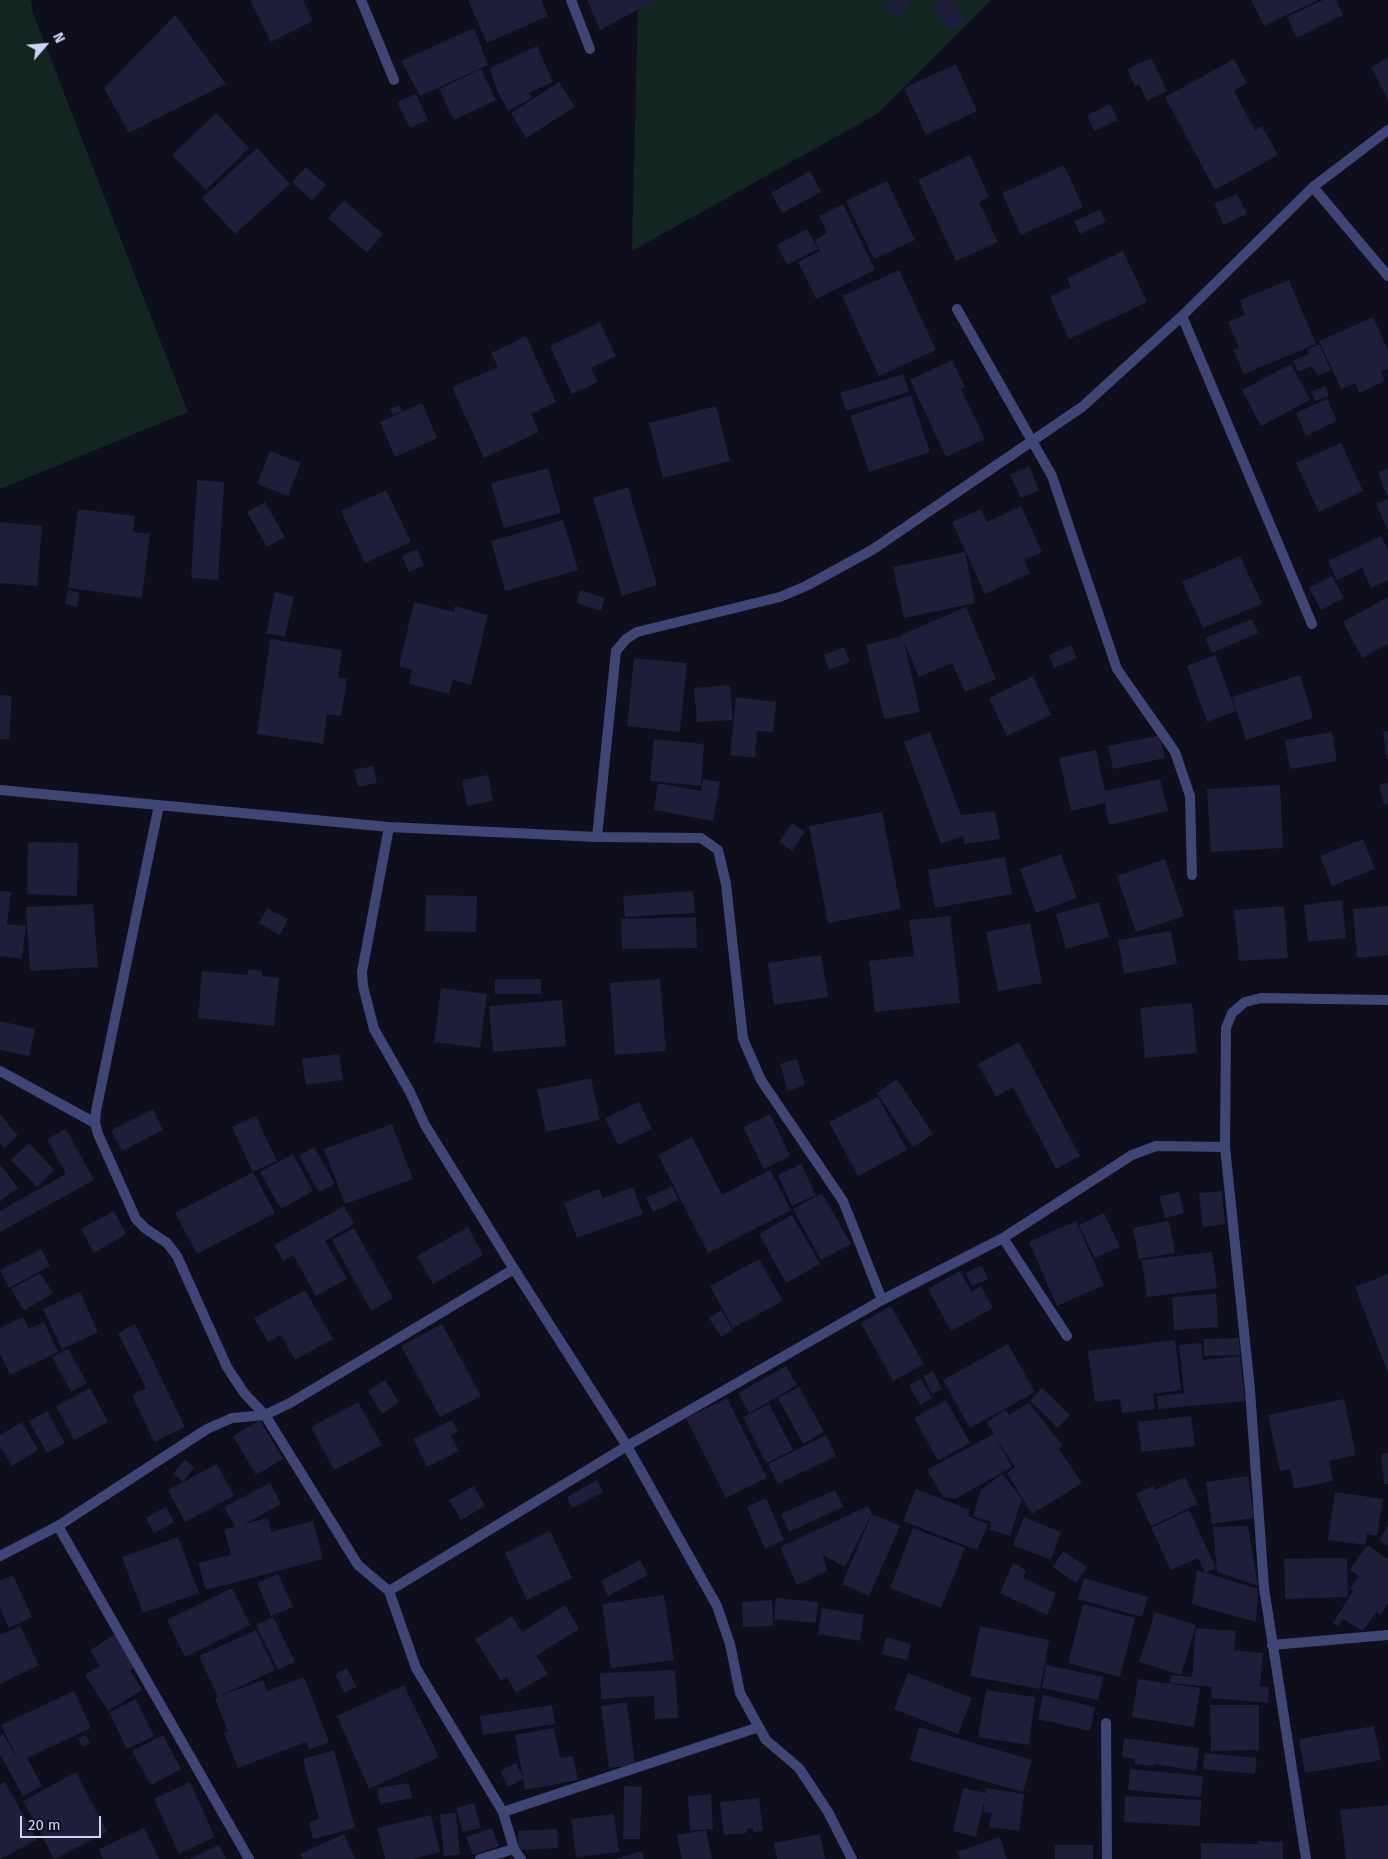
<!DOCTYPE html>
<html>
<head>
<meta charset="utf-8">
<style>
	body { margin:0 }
	#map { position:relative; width:1388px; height:1859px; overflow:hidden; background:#0e0e1c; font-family:"Fira Sans",sans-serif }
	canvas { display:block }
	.north { position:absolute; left:20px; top:20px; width:50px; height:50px; -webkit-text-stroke:4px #0e0e1c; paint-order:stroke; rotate:63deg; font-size:14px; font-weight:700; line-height:20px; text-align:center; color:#d0d2f8 }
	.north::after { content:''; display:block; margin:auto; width:18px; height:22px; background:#d0d2f8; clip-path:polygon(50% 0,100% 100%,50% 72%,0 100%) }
	.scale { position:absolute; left:20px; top:1816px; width:81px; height:22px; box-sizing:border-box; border:2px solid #d0d2f8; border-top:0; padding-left:6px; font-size:15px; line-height:18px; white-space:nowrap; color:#d0d2f8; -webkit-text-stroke:4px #0e0e1c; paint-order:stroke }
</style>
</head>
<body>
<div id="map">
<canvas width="1388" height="1859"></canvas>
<div class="north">N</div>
<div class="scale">20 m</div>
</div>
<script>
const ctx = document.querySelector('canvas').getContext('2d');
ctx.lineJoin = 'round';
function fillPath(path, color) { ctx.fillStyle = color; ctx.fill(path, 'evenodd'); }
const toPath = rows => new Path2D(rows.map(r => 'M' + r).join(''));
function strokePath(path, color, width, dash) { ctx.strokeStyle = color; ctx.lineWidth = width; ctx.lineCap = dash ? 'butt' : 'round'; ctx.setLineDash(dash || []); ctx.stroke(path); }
const green = toPath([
	[0,0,31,0,33,13,188,412,0,489],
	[638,0,991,0,877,114,632,251]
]);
const building = toPath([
	[250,0,303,0,313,21,271,42],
	[468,0,541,0,548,16,487,43],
	[587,0,656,0,600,30],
	[890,0,912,0,899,18,885,7],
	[941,0,952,0,967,19,951,32,932,8],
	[1251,0,1318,0,1264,26],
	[1323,0,1336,0,1343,15,1297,38,1287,17],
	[175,15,226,84,129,133,104,88],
	[474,28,488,65,420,96,401,61],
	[537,46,553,82,529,93,532,98,508,111,496,88,490,68],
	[1151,58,1167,91,1147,101,1139,84,1135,87,1127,69],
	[1388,58,1388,101,1371,67],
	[1234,59,1247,83,1234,91,1255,130,1262,126,1278,155,1215,190,1165,97],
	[956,64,977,111,926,135,904,88],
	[481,69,496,100,454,120,439,89],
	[559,82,575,107,526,138,511,113],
	[416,94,428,120,410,128,397,102],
	[1110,104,1118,120,1094,131,1087,115],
	[216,113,249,148,206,190,172,155],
	[257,148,290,184,235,234,202,198],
	[970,155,989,197,979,202,998,242,956,261,918,180],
	[1064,165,1083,207,1021,235,1002,193],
	[306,167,326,185,312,201,292,182],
	[810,171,821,192,782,213,771,193],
	[887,181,915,240,874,259,846,201],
	[1237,194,1247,214,1224,225,1214,204],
	[344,200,383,234,367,253,328,218],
	[843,204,875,270,816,299,798,262,820,251,815,240,827,233,819,216],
	[1100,210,1106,222,1080,234,1074,221],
	[807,229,818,249,787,265,777,245],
	[1123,251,1147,302,1069,339,1050,297,1071,287,1067,278],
	[899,270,936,350,879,376,842,296],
	[1289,280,1316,344,1244,374,1233,350,1239,348,1228,322,1245,315,1240,300],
	[1373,317,1388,350,1388,368,1381,372,1385,381,1359,393,1355,383,1341,389,1319,341],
	[600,322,616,356,591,368,598,382,572,394,550,346],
	[526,336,556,402,531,414,539,432,484,458,452,387,498,367,491,353],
	[1319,344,1331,370,1318,376,1312,366,1298,372,1293,361,1309,354,1307,350],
	[952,360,965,387,961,389,985,439,946,457,910,380],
	[1291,364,1310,400,1261,426,1242,390],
	[903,374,909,392,846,411,840,393],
	[1325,386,1329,396,1315,401,1311,392],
	[911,395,930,452,869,472,850,416],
	[1327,399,1337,421,1306,436,1296,413],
	[422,403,437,438,395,457,380,422],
	[399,405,402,411,393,415,390,409],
	[716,406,730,461,663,478,649,423],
	[1341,443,1363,491,1319,512,1296,463],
	[270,451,301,463,288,496,257,484],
	[1029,466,1039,490,1021,498,1010,475],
	[548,468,561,513,504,528,491,483],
	[1388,469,1388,494,1386,495,1378,472],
	[197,480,224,482,218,580,191,578],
	[628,487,657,585,622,596,593,498],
	[386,490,411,542,365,563,341,511],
	[1388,499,1388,530,1376,504],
	[265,502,285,537,267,547,247,512],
	[1021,506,1042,552,1024,560,1030,573,985,594,952,522,981,509,987,522],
	[78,509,135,516,133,532,150,534,142,598,68,588],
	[563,520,578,570,505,591,491,541],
	[0,522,42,526,37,586,0,583],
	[1381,536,1388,550,1388,580,1371,588,1362,568,1337,580,1328,561],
	[417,549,424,565,409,572,402,556],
	[965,552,975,603,904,618,893,567],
	[1240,556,1262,604,1203,628,1182,582],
	[1332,576,1344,598,1321,610,1309,588],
	[68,590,80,593,77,607,65,604],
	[580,590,605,598,601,611,577,603],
	[275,592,294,597,285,637,266,633],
	[1388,597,1388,644,1362,658,1343,622],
	[414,602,454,612,455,606,488,615,471,685,453,680,449,694,409,684,412,670,399,666],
	[966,607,996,679,965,692,952,663,919,677,904,642,920,712,884,719,866,645,902,636,901,635],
	[1252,619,1258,633,1212,653,1205,638],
	[270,639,342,650,338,678,347,679,341,716,327,714,323,744,257,734],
	[1071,645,1077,658,1054,668,1049,655],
	[844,647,850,662,829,670,824,655],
	[1215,655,1236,711,1207,722,1187,666],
	[634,658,687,663,680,732,627,726],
	[1300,675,1313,718,1246,740,1232,697],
	[1033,676,1051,715,1007,736,989,698],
	[730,685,733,720,697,722,694,688],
	[0,695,12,696,9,739,0,739],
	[736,697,776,702,773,732,757,731,755,758,730,755],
	[1388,731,1388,759,1387,759,1383,732],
	[930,732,961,815,995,811,1000,839,964,844,963,836,941,844,904,742],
	[1332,732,1337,761,1290,769,1285,740],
	[1160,735,1165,758,1113,769,1108,746],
	[654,739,704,744,701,786,650,781],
	[1096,750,1105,791,1160,779,1168,811,1109,825,1105,803,1071,811,1059,758],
	[373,766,377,783,358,787,354,770],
	[488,775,493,801,467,806,462,780],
	[703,779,720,782,713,821,654,810,658,783,701,791],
	[1388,783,1388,804,1384,805,1379,785],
	[1280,785,1283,848,1211,852,1207,789],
	[882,812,901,909,828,923,809,826],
	[792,823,805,832,792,851,779,842],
	[1363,839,1375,869,1332,886,1320,856],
	[28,842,78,843,77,896,27,894],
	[1061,854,1077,898,1036,913,1020,869],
	[1005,857,1012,894,935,908,928,870],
	[1165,859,1184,916,1136,932,1117,876],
	[0,891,11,892,7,924,26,926,22,959,0,956],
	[693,891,695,913,625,917,623,896],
	[426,895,477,896,476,932,425,931],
	[1342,900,1346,938,1308,942,1304,905],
	[1099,902,1109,937,1066,949,1056,914],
	[93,904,98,967,30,971,26,907],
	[1284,906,1288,958,1239,961,1234,910],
	[1388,906,1388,955,1357,958,1353,909],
	[267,908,288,919,280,935,259,923],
	[950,916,960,1003,875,1012,869,961,914,956,909,920],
	[696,917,697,948,622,949,621,919],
	[1030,923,1042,983,998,991,986,932],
	[1171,931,1177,964,1124,974,1118,940],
	[821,955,828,997,774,1005,768,963],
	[248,969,262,971,262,976,279,978,274,1026,198,1018,202,971,248,975],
	[495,979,541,979,541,994,495,994],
	[660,979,666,1051,615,1055,610,983],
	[441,988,487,994,480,1048,434,1042],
	[562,1000,566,1046,493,1052,489,1006],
	[1192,1003,1197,1053,1145,1058,1140,1008],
	[0,1021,35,1029,29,1056,0,1050],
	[1019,1042,1080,1156,1056,1169,1013,1087,996,1097,978,1064],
	[339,1054,343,1080,306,1085,302,1059],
	[797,1059,805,1085,788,1091,780,1064],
	[591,1078,600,1120,546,1132,537,1090],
	[897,1079,933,1134,913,1147,877,1093],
	[878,1097,907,1150,858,1176,829,1122],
	[639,1102,652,1129,618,1145,605,1118],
	[153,1109,163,1130,122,1151,111,1130],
	[0,1114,18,1136,4,1148,0,1143],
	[770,1114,790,1156,764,1169,743,1127],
	[256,1116,277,1161,253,1172,275,1213,197,1254,175,1213,253,1172,232,1127],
	[392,1124,413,1179,345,1204,324,1149],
	[66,1129,94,1180,0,1232,0,1211,66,1174,47,1139],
	[692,1137,722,1195,770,1170,791,1210,708,1253,658,1155],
	[29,1143,54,1170,37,1187,11,1160],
	[314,1147,335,1184,319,1192,299,1156],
	[293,1154,313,1191,281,1209,260,1172],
	[0,1164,18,1188,0,1201],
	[801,1164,816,1195,792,1206,778,1175],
	[672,1186,678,1200,653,1212,646,1198],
	[633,1187,643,1214,577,1238,564,1203,599,1189,603,1198],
	[1222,1191,1225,1224,1203,1227,1199,1193],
	[1179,1192,1184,1213,1165,1218,1159,1196],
	[822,1193,851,1244,821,1260,793,1209],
	[344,1206,354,1224,325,1241,347,1279,316,1296,293,1255,283,1261,274,1245],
	[114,1211,126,1234,94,1253,81,1229],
	[1104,1213,1120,1247,1095,1258,1079,1225],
	[792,1215,820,1264,786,1283,759,1234],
	[1076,1221,1104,1285,1057,1306,1029,1242],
	[1169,1221,1175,1253,1139,1259,1133,1228],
	[468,1227,483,1255,433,1284,417,1256],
	[354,1228,393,1298,371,1311,332,1240],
	[41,1249,50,1266,9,1288,0,1270],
	[1212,1252,1217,1288,1147,1297,1142,1260],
	[759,1259,783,1301,733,1328,710,1286],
	[982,1265,988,1279,972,1286,966,1273],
	[960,1271,972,1292,981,1286,993,1308,951,1331,928,1289],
	[40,1273,53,1293,24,1311,11,1289],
	[1388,1274,1388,1373,1355,1287],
	[305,1290,333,1339,295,1360,281,1335,268,1342,254,1318],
	[80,1292,98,1332,62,1349,43,1309],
	[1216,1294,1218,1327,1174,1330,1172,1297],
	[891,1306,924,1364,893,1381,861,1323],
	[721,1310,733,1330,721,1337,709,1318],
	[23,1317,29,1329,44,1322,58,1352,10,1375,0,1354,0,1328],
	[135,1324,185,1427,154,1442,132,1395,146,1388,118,1333],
	[442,1324,481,1396,440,1417,401,1346],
	[1239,1338,1240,1355,1204,1356,1204,1339],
	[1175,1340,1181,1390,1153,1394,1155,1409,1122,1413,1120,1399,1095,1402,1088,1351],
	[1201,1343,1203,1360,1240,1356,1245,1401,1158,1409,1157,1396,1184,1393,1179,1345],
	[1008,1344,1035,1392,970,1428,943,1380],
	[68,1349,87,1383,71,1392,52,1357],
	[786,1366,797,1385,749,1413,738,1393],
	[933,1371,942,1389,932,1394,923,1376],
	[921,1379,932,1398,920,1405,909,1385],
	[385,1380,399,1402,382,1414,368,1391],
	[799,1387,824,1432,803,1444,778,1398],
	[90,1388,108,1422,74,1440,56,1406],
	[1042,1388,1070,1415,1058,1428,1030,1401],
	[727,1398,767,1478,726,1498,686,1418],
	[1344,1399,1356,1455,1329,1461,1333,1481,1294,1489,1290,1469,1280,1471,1268,1415],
	[946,1400,970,1443,938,1461,914,1418],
	[358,1402,382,1445,334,1470,311,1427],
	[1029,1403,1063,1446,1059,1449,1082,1483,1032,1514,1007,1473,1015,1467,995,1436,1012,1467,955,1499,943,1497,927,1470,994,1434,987,1422,1005,1410,1009,1415],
	[769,1404,793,1450,766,1463,743,1417],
	[47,1411,65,1443,47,1453,29,1421],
	[1191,1416,1195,1446,1141,1452,1138,1422],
	[260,1420,283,1459,256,1475,233,1436],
	[452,1420,458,1432,451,1435,459,1451,427,1467,413,1439],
	[22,1422,38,1450,12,1466,0,1446,0,1435],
	[826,1435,836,1456,778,1484,768,1464],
	[1388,1453,1388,1484,1384,1484,1381,1454],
	[185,1459,194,1467,183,1482,173,1474],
	[217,1464,234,1496,185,1522,168,1490],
	[1002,1474,1022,1499,1010,1536,989,1529,991,1522,973,1516,981,1490],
	[1248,1476,1254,1518,1212,1524,1206,1482],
	[1185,1477,1198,1504,1151,1526,1136,1494,1153,1486,1155,1490],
	[597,1480,603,1492,572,1508,567,1497],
	[270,1483,281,1504,244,1524,268,1518,271,1532,313,1521,323,1559,206,1590,198,1563,231,1555,224,1529,235,1527,224,1507],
	[474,1486,485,1506,461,1520,449,1500],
	[916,1489,970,1510,968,1516,988,1524,977,1550,903,1521],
	[835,1490,843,1507,789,1532,781,1514],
	[1335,1492,1383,1499,1377,1536,1367,1534,1365,1545,1328,1540],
	[766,1498,784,1540,765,1549,747,1507],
	[868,1506,872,1513,845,1567,823,1555,827,1571,797,1585,780,1547],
	[166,1507,174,1522,154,1533,146,1518],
	[1189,1510,1216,1568,1205,1573,1198,1558,1171,1570,1151,1528],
	[872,1514,900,1526,869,1596,842,1584],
	[1024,1517,1061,1532,1051,1560,1013,1545],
	[1388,1525,1388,1546,1379,1540],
	[1248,1526,1258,1586,1217,1572,1213,1527],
	[913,1528,965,1548,941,1608,890,1588],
	[550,1531,572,1578,527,1600,505,1553],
	[178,1537,199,1593,143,1613,122,1557],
	[1367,1545,1388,1559,1388,1603,1381,1615,1376,1612,1363,1631,1343,1619,1338,1627,1333,1623,1353,1591,1350,1589,1359,1576,1350,1570],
	[1063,1551,1087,1567,1076,1583,1053,1567],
	[1347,1558,1348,1597,1285,1599,1284,1559],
	[640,1560,648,1575,608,1596,601,1581],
	[1013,1563,1026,1570,1023,1578,1056,1593,1047,1615,1000,1593],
	[1197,1570,1258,1589,1256,1622,1192,1604],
	[278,1574,293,1607,271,1616,257,1583],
	[13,1575,32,1617,9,1628,0,1608,0,1581],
	[1084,1578,1148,1597,1142,1617,1078,1599],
	[232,1588,250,1625,185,1657,167,1620],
	[664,1595,674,1660,611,1668,602,1604],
	[776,1598,818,1602,816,1623,774,1619],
	[772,1600,773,1626,743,1627,742,1602],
	[1083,1604,1135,1618,1120,1677,1068,1663],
	[565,1605,579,1629,536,1656,548,1674,516,1693,507,1677,501,1681,475,1639,512,1616,522,1632],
	[822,1608,864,1615,860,1641,818,1634],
	[1155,1612,1196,1625,1181,1675,1139,1662],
	[273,1617,295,1662,278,1670,256,1625],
	[20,1626,39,1665,0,1684,0,1635],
	[980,1626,1049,1640,1040,1689,970,1676],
	[1196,1628,1236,1631,1234,1650,1263,1653,1260,1686,1269,1687,1268,1703,1211,1698,1212,1687,1170,1683,1171,1675,1192,1677],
	[256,1630,275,1670,218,1697,199,1656],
	[114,1635,134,1668,130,1670,142,1690,108,1711,85,1675,100,1666,90,1650],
	[886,1637,911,1644,907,1660,882,1654],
	[1046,1665,1103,1677,1098,1700,1042,1688],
	[347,1668,357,1687,344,1693,335,1674],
	[675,1670,678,1718,655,1719,654,1696,601,1699,600,1673],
	[908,1673,972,1698,958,1734,894,1709],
	[304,1677,329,1742,309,1750,306,1742,238,1768,224,1733,228,1732,215,1698,263,1680,267,1691],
	[1138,1679,1200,1688,1194,1727,1132,1717],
	[404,1685,439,1757,369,1789,337,1716],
	[986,1690,1035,1697,1029,1745,978,1737],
	[74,1691,91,1728,27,1758,42,1786,23,1796,0,1754,0,1735,3,1734,19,1762,1,1725],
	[1043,1695,1095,1707,1090,1731,1038,1719],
	[136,1699,154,1736,127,1749,109,1712],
	[627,1702,635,1765,609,1768,601,1706],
	[552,1705,555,1724,483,1735,480,1716],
	[1210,1705,1259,1705,1259,1750,1211,1751],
	[1374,1726,1381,1760,1305,1773,1299,1739],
	[919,1727,1032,1760,1023,1792,910,1760],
	[554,1728,560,1758,573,1756,578,1780,525,1790,523,1779,508,1787,500,1771,516,1763,523,1777,515,1735],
	[86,1735,90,1744,82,1746,78,1738],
	[163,1735,181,1769,151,1785,132,1751],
	[1124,1738,1199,1748,1196,1771,1155,1764,1154,1766,1135,1764,1135,1759,1122,1757],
	[334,1750,355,1828,313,1839,309,1822,319,1819,303,1759],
	[1205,1753,1257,1758,1255,1774,1203,1769],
	[1130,1769,1203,1776,1201,1797,1128,1790],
	[76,1772,107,1832,54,1859,23,1801],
	[5,1782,37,1840,0,1859,0,1784],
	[190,1782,215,1837,179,1854,154,1799],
	[409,1783,412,1798,380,1804,377,1788],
	[624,1786,642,1787,640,1839,623,1839],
	[963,1788,986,1793,986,1788,1024,1794,1019,1831,989,1827,992,1813,983,1812,985,1797,976,1837,953,1831],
	[711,1794,713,1829,690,1831,688,1796],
	[1125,1796,1201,1800,1200,1826,1124,1822],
	[759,1798,763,1831,753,1832,753,1828,746,1829,746,1833,724,1835,720,1802],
	[474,1803,481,1828,463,1832,456,1808],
	[1388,1805,1388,1859,1346,1859,1340,1810],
	[456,1813,460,1855,444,1856,440,1814],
	[614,1814,619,1852,576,1857,571,1819],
	[431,1815,440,1852,413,1859,385,1859,377,1828],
	[144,1828,159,1859,103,1859,99,1849],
	[492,1828,499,1846,473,1855,466,1837],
	[557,1829,558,1848,519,1850,518,1831],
	[706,1830,712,1859,682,1859,677,1835],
	[344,1834,355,1859,303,1859,300,1854],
	[820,1834,825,1859,777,1859,774,1843],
	[1000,1837,1007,1859,960,1859,957,1852],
	[1258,1841,1283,1842,1283,1859,1201,1859,1201,1843,1258,1844],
	[219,1845,226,1859,189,1859],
	[1055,1845,1093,1845,1093,1859,1055,1859],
	[642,1851,644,1859,618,1859,618,1858]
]);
const minor = toPath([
	[361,0,394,80],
	[571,0,590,49],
	[1313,187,1388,276],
	[957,309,1052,476,1117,669,1175,752,1190,796,1192,875],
	[1182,316,1312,624],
	[0,790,389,827,597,837,701,838,718,850,726,884,743,1039,761,1080,843,1201,882,1300],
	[159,805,96,1111,95,1123,98,1134,136,1219,146,1229,167,1243,177,1256,227,1367,244,1393,265,1415,358,1565,389,1591,416,1668,503,1812,514,1849,521,1859],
	[389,827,362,972,363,986,374,1029,410,1092,425,1125,514,1269,627,1446,717,1606,730,1644,740,1693,766,1740,799,1768,828,1812,852,1859],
	[597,837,616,651,626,639,637,632,780,597,806,586,872,550,1082,407,1182,316,1313,187,1388,130],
	[0,1071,95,1123],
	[1003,1238,1067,1336],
	[58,1526,249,1859],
	[0,1556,58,1526,207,1429,232,1418,265,1415,290,1403,514,1269],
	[389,1591,627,1446,882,1300,1003,1238,1132,1155,1156,1146,1225,1147],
	[1272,1645,1388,1635],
	[1106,1723,1107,1859],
	[503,1812,759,1727],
	[480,1859,514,1849],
	[1306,1859,1264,1588,1250,1390,1225,1147,1226,1028,1232,1013,1245,1002,1261,998,1388,1000]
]);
fillPath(green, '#122521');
fillPath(building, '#1e1d3a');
strokePath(minor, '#3f4675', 10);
</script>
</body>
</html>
